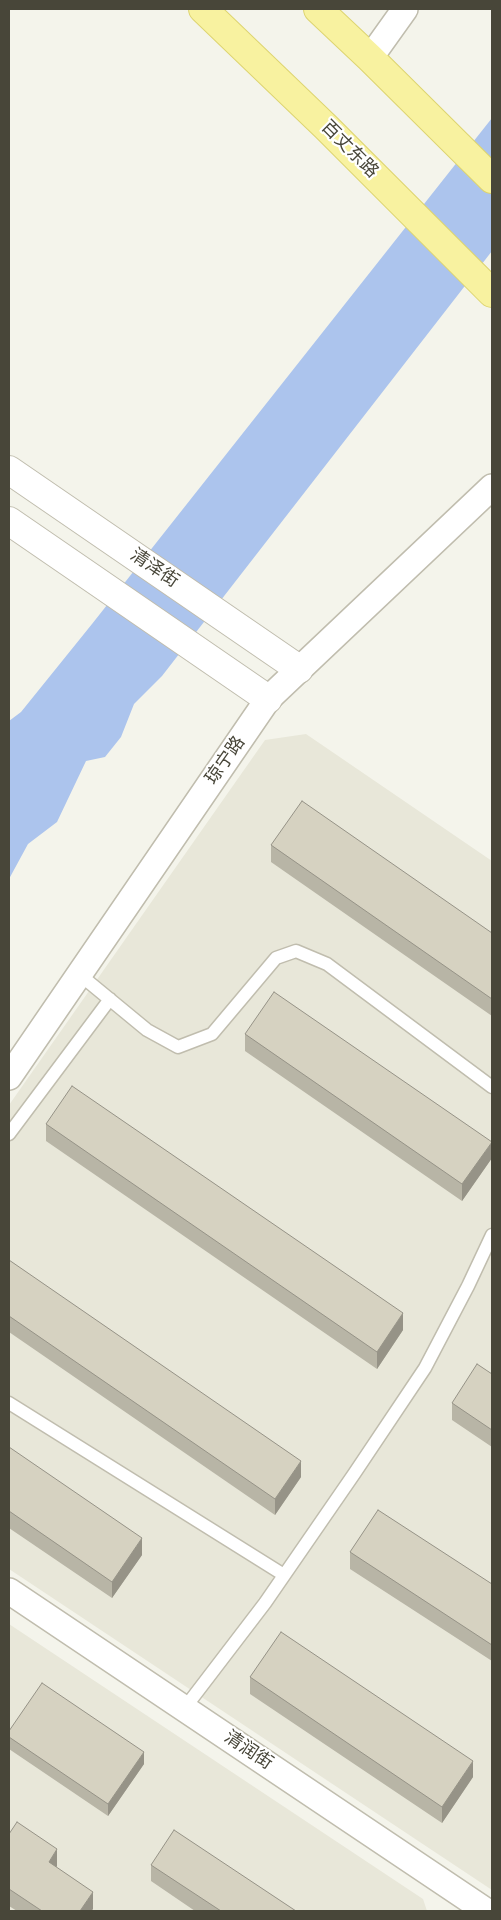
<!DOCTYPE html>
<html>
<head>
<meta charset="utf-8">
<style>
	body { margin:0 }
	#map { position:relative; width:501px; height:1920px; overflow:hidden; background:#f4f4eb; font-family:Jost,sans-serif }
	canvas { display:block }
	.frame { position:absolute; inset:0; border:10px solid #484639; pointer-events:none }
</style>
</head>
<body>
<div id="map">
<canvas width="501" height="1920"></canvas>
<div class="frame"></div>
</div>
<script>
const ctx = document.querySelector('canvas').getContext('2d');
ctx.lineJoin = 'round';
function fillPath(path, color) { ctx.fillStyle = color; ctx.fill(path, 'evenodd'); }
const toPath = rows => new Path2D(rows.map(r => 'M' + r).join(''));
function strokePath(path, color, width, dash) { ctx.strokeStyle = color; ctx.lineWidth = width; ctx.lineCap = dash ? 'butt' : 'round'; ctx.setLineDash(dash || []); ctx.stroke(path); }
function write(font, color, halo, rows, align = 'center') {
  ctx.font = font + ' Jost,"Noto Sans SC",sans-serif'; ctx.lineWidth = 4.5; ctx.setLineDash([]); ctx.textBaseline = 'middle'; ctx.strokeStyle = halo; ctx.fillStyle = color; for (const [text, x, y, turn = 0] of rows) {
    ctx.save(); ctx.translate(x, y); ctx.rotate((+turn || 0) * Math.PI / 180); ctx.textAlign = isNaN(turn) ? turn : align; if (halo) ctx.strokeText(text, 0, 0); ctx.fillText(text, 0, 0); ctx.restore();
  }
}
const residential = toPath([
	[306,734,492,861,492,1890,9,1569,9,1105,265,740],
	[9,1624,423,1899,427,1911,9,1911]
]);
const water = toPath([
	[492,118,492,251,162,676,134,704,121,737,105,757,86,761,57,822,28,844,9,879,9,721,21,712,92,624]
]);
const service = toPath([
	[79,974,147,1030,178,1047,212,1034,276,958,296,951,327,964,492,1087],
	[9,1134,110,999],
	[9,1403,284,1575],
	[184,1709,265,1603,354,1474,425,1368,468,1286,492,1235]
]);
const minor = toPath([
	[370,58,405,9],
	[9,1077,268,699,492,487],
	[9,1591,486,1911]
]);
const tertiary = toPath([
	[9,470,299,669],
	[9,521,268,699]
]);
const primary = toPath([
	[203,9,326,127,492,293],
	[318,9,370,58,492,179]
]);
const wall = toPath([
	[271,845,492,933,492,1016,271,862],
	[245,1034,492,1158,462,1201,245,1051],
	[46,1124,403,1330,377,1369,46,1141],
	[9,1260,301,1477,275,1515,9,1332],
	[492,1374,492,1447,452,1420,452,1403],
	[9,1447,142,1555,112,1598,9,1528],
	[350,1552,492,1584,492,1661,350,1569],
	[250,1677,473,1777,442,1823,250,1694],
	[9,1731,144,1764,108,1816,9,1749],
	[9,1834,57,1866,56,1867,93,1909,91,1911,17,1911,9,1906],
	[151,1865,296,1911,195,1911,151,1881]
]);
const shadedWall = toPath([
	[492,1142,492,1158,462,1201,462,1184],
	[403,1313,403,1330,377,1369,377,1352],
	[301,1461,301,1477,275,1515,275,1499],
	[142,1538,142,1555,112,1598,112,1582],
	[144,1752,144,1764,108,1816,108,1804],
	[473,1761,473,1777,442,1823,442,1807],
	[57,1849,57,1866,49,1879,49,1862],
	[93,1892,93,1909,91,1911,80,1911]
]);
const building = toPath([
	[302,801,492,933,492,999,271,845,302,801],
	[274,992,492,1142,462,1184,245,1034,274,992],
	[72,1086,403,1313,377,1352,46,1124,72,1086],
	[9,1260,301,1461,275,1499,9,1316,9,1260],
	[477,1364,492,1374,492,1430,452,1403,477,1364],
	[9,1447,142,1538,112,1582,9,1511,9,1447],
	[378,1510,492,1584,492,1645,350,1552,378,1510],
	[281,1632,473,1761,442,1807,250,1677,281,1632],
	[42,1683,144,1752,108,1804,9,1737,9,1731,42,1683],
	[17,1822,57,1849,49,1862,93,1892,80,1911,42,1911,9,1889,9,1834,17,1822],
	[174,1830,296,1911,221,1911,151,1865,174,1830]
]);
const streetNames = [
	["百丈东路",349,150,45],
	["清泽街",154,569,34],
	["琼宁路",226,761,-55],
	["清润街",248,1751,34]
];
fillPath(residential, '#e8e7d9');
fillPath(water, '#acc4ed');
strokePath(service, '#c0bdae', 15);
strokePath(minor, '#c0bdae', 28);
strokePath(tertiary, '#c0bdae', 30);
strokePath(primary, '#ddd470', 30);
strokePath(service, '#fff', 12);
strokePath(minor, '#fff', 25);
strokePath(tertiary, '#fff', 28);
strokePath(primary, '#f8f2a0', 28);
fillPath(wall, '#b8b5a6');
fillPath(shadedWall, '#969387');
fillPath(building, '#d6d2c1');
strokePath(building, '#969387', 1);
write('18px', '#484639', '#fff', streetNames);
</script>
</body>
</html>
